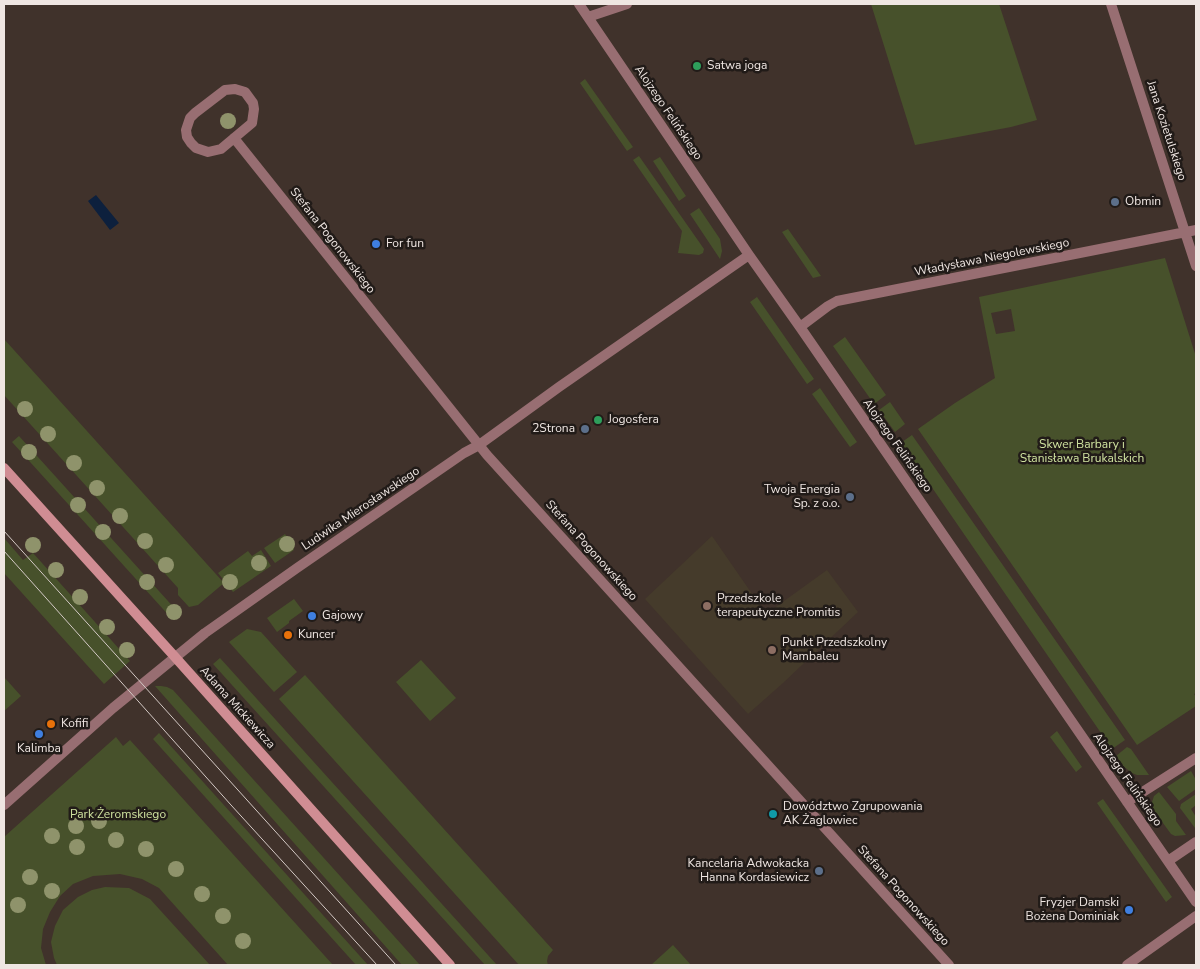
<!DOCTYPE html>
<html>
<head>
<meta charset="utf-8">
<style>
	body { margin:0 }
	#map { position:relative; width:1200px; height:969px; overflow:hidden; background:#40322b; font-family:"Nunito Sans",sans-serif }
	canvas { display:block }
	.frame { position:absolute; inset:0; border:5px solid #efe6e2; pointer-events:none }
</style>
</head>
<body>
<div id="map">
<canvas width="1200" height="969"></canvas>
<div class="frame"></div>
</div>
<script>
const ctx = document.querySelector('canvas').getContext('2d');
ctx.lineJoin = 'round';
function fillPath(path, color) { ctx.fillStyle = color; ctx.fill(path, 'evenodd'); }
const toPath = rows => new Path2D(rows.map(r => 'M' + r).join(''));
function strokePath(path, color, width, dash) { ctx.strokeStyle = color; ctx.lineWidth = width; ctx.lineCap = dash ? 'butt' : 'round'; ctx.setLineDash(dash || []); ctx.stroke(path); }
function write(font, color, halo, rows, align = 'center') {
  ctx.font = font + ' "Nunito Sans",sans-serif'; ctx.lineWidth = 5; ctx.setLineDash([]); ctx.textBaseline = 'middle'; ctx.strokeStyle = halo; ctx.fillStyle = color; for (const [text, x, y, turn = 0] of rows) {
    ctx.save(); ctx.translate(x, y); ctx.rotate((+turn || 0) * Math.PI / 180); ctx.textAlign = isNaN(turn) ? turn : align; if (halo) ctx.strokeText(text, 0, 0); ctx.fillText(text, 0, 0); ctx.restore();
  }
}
const education = toPath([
	[712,536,766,614,827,570,858,612,783,683,748,714,645,599]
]);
const green = toPath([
	[871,4,999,4,1037,120,1011,127,915,145],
	[585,79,633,147,627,151,580,83],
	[639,156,704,249,703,253,699,255,678,253,682,231,633,160],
	[660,157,686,196,679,201,653,161],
	[699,208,720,239,722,251,720,259,690,214],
	[788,229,821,276,813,278,782,232],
	[1165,258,1196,357,1196,693,1194,694,1196,697,1196,706,1137,745,918,429,955,403,995,378,979,297],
	[1011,309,1015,331,996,334,991,313],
	[757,297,814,379,807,384,750,302],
	[845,337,886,395,874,404,833,346],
	[4,339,224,583,198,605,189,607,178,595,178,588,4,395],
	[820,388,857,442,850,447,812,394],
	[890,402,905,424,895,432,879,410],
	[912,435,1125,740,1112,749,902,444,902,442],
	[19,436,177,611,177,615,172,619,12,442],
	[285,534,293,545,294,550,275,563,264,548],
	[4,538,23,560,33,553,130,661,104,684,4,573],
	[261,550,271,566,233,592,218,573,248,551,252,556],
	[294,599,303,611,289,621,289,623,277,632,267,618],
	[247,629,261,632,297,672,274,692,229,642],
	[220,658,497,965,485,965,213,664],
	[421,660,456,698,430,721,396,682],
	[305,675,553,950,548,956,547,961,548,965,519,965,279,699],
	[4,677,21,696,4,711],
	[155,686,161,686,167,687,173,690,420,965,402,965],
	[1057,731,1082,767,1076,772,1050,737],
	[159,733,368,965,356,965,153,739],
	[116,737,123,746,130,740,333,965,228,965,159,888,142,879,120,874,93,876,73,884,60,896,50,912,43,929,41,948,46,965,4,965,4,837],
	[1127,747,1131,749,1149,775,1137,775,1132,773,1123,766,1116,756],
	[1191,771,1196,780,1196,789,1179,801,1167,787],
	[1159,792,1176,814,1176,821,1186,835,1175,836,1171,834,1152,808,1152,802,1154,796],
	[1196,794,1196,805,1191,809,1196,817,1195,828,1180,808,1181,804],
	[1103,799,1172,897,1166,902,1097,803],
	[105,887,129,888,150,899,210,965,57,965,54,958,51,942,55,926,63,910,78,897,92,890],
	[673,945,691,965,651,965]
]);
const water = toPath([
	[96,195,119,223,110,230,88,201]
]);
const minor = toPath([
	[579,4,749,255,800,327,1196,902],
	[1111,4,1196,266],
	[588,17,627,4],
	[235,89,245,92,253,103,254,109,252,123,221,149,208,152,196,148,191,143,187,137,186,130,190,118,195,113,225,90,235,89],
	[234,138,487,455,949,965],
	[800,327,828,306,837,301,1196,230],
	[1127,802,1196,758],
	[4,805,113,708,205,633,297,568,464,453,479,445,559,387,749,255],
	[1168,861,1196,842],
	[1127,965,1196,916]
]);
const secondary = toPath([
	[4,468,175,657,450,965]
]);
const tram = toPath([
	[4,531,396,965],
	[4,551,231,805,377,965]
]);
const trees = [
	[228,121],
	[25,409],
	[48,434],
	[29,452],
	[74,463],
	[97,488],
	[78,505],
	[120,516],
	[103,532],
	[145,541],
	[287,544],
	[33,545],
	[259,563],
	[166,565],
	[56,570],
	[147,582],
	[230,582],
	[80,597],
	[174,612],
	[107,627],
	[127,650],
	[99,821],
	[76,826],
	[52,836],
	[116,840],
	[77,847],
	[146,849],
	[176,869],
	[30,877],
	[52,891],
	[202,894],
	[18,905],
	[223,916],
	[243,941]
];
const markers = [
	[697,66,5,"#2e9e5b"],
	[1115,202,5,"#5c6f8a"],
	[376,244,5,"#3f7fe0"],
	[598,420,5,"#2e9e5b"],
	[585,429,5,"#5c6f8a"],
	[850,497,5,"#5c6f8a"],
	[707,606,5,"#8d6e63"],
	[312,616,5,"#3f7fe0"],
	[288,635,5,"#e8710a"],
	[772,650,5,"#8d6e63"],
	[51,724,5,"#e8710a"],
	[39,734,5,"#3f7fe0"],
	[773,814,5,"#0f9aa8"],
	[819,871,5,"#5c6f8a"],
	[1129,910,5,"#3f7fe0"]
];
const poiNames = [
	["Satwa joga",707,66],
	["Obmin",1125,202],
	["For fun",386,244],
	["Jogosfera",608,420],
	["2Strona",575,429,"right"],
	["Twoja Energia",840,490,"right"],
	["Sp. z o.o.",840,504,"right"],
	["Przedszkole",717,599],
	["terapeutyczne Promitis",717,613],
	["Gajowy",322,616],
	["Kuncer",298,635],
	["Punkt Przedszkolny",782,643],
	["Mambaleu",782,657],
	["Kofifi",61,724],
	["Kalimba",39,749,"center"],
	["Dowództwo Zgrupowania",783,807],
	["AK Żaglowiec",783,821],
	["Kancelaria Adwokacka",809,864,"right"],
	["Hanna Kordasiewicz",809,878,"right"],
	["Fryzjer Damski",1119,903,"right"],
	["Bożena Dominiak",1119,917,"right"]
];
const streetNames = [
	["Alojzego Felińskiego",668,113,56],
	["Jana Kozietulskiego",1166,131,72],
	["Stefana Pogonowskiego",332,241,52],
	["Władysława Niegolewskiego",992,258,-11],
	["Alojzego Felińskiego",897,446,55],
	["Ludwika Mierosławskiego",361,509,-34],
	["Stefana Pogonowskiego",591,551,48],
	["Adama Mickiewicza",237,708,48],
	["Alojzego Felińskiego",1127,780,55],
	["Stefana Pogonowskiego",903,896,48]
];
const parkNames = [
	["Skwer Barbary i",1082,445],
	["Stanisława Brukalskich",1082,459],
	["Park Żeromskiego",118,815]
];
fillPath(education, '#453b2b');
fillPath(green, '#47512b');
fillPath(water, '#0d203d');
strokePath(minor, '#986e72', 10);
strokePath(secondary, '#d08d93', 10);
strokePath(tram, '#d3c9c5', 1);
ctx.fillStyle = '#8f936b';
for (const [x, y] of trees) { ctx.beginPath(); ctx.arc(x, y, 8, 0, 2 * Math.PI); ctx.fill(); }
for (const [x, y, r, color] of markers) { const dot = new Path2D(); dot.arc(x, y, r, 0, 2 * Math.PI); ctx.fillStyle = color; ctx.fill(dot); strokePath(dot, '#211b18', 2); }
write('12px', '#efe6e2', '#211b18', poiNames, 'left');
write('12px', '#efe6e2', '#211b18', streetNames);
write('12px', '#d0e3a0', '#211b18', parkNames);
</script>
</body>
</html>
